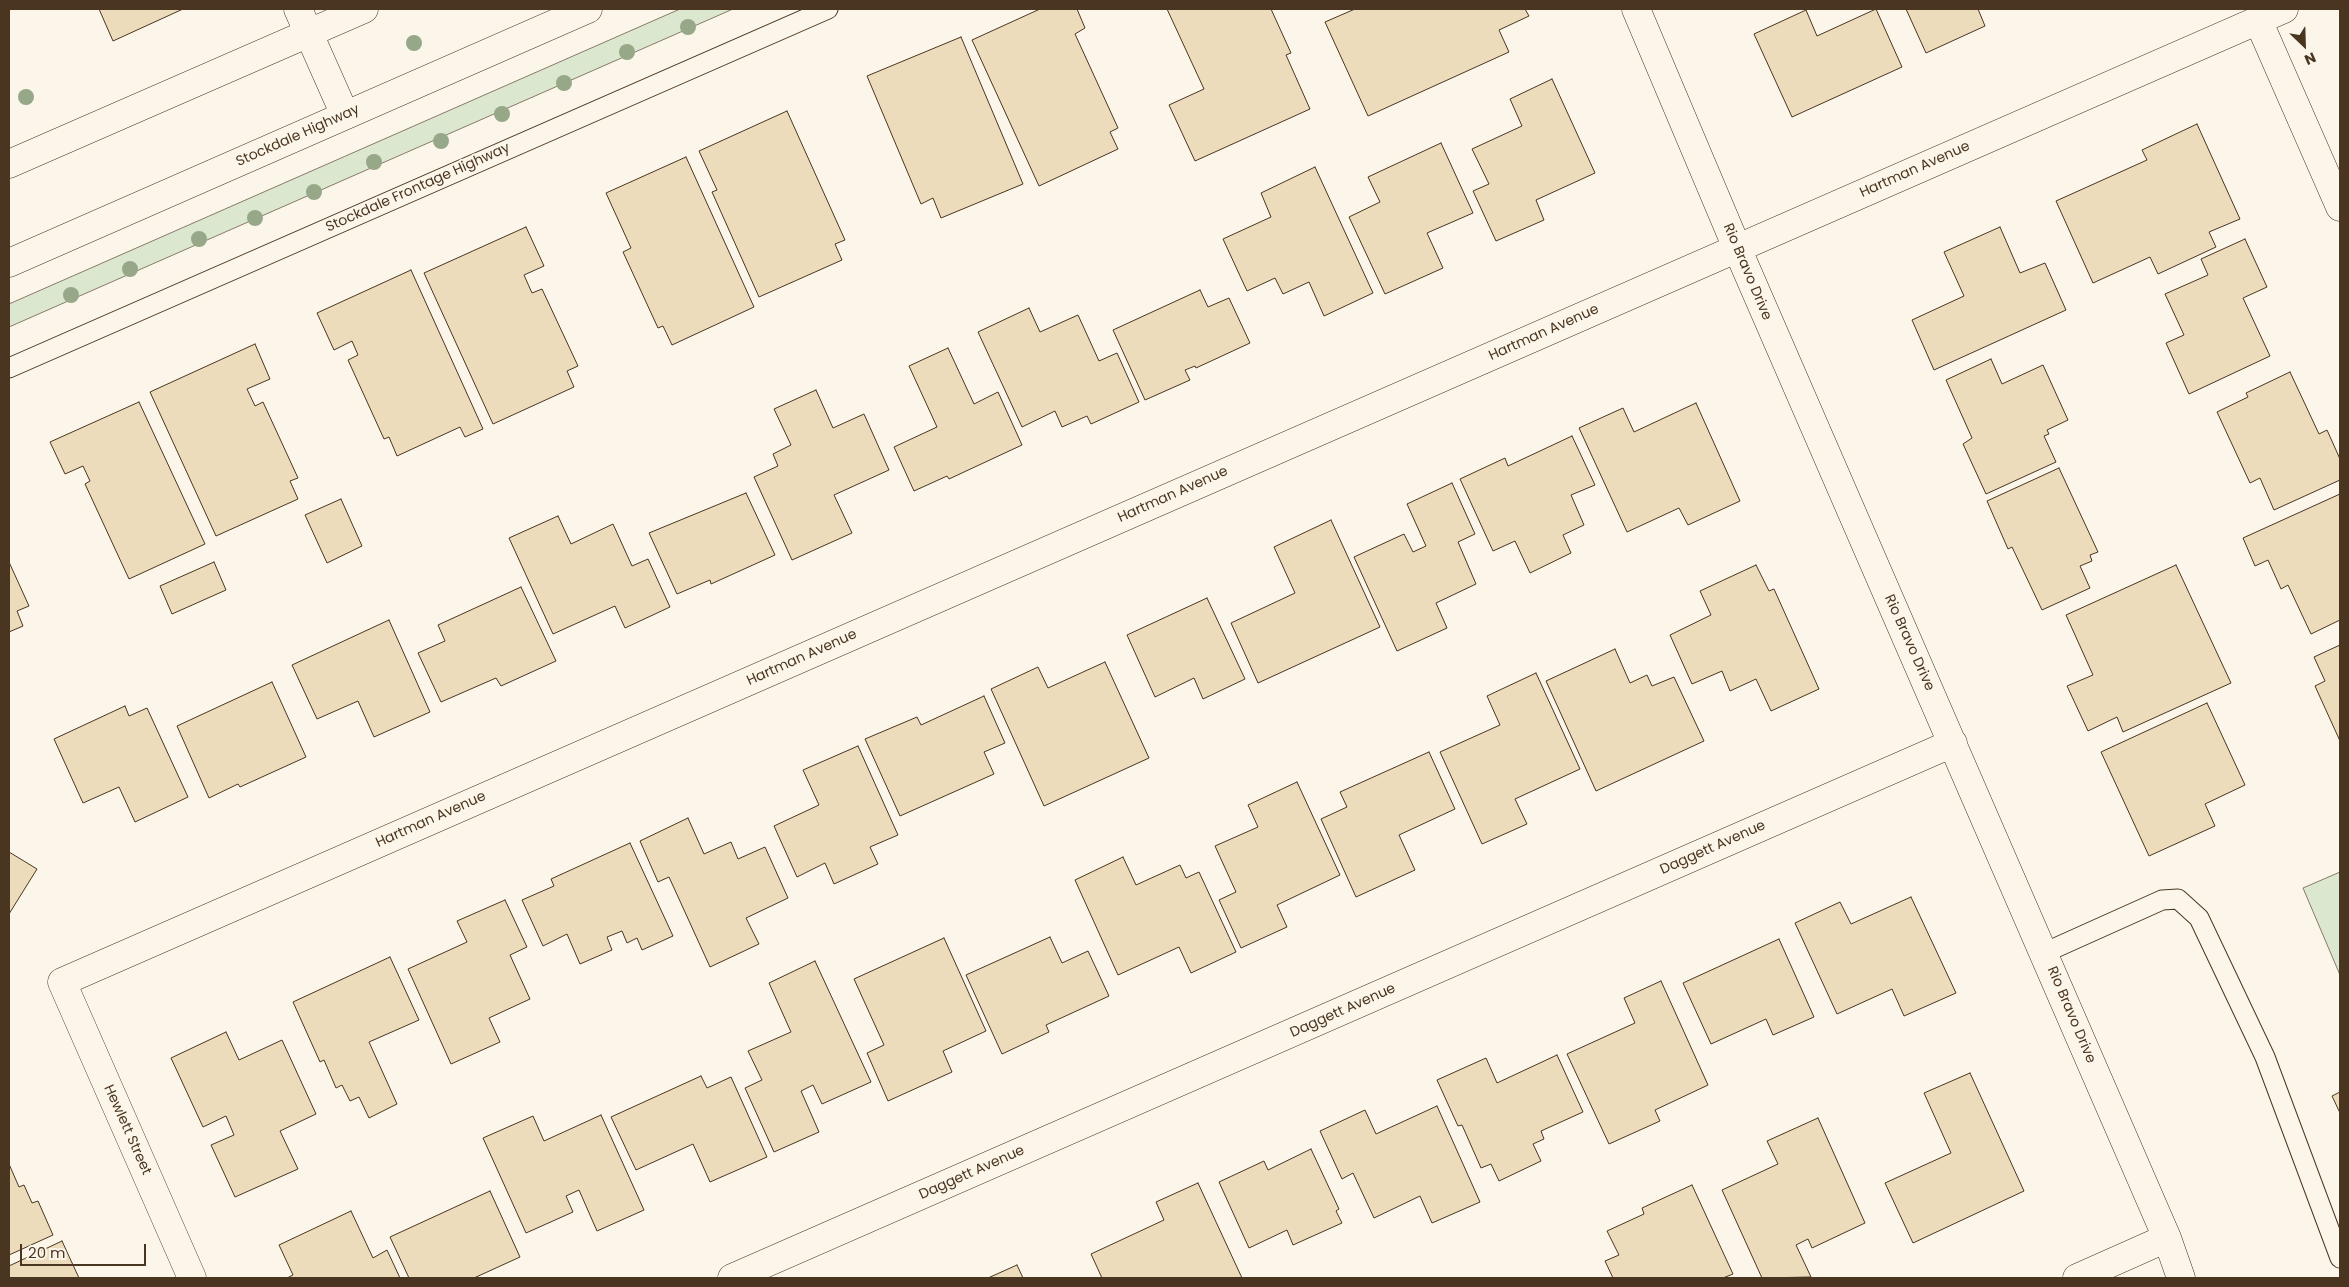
<!DOCTYPE html>
<html>
<head>
<meta charset="utf-8">
<style>
	body { margin:0 }
	#map { position:relative; width:2349px; height:1287px; overflow:hidden; background:#fbf6e9; font-family:Poppins,sans-serif }
	canvas { display:block }
	.frame { position:absolute; inset:0; border:10px solid #4a3520; pointer-events:none }
	.north { position:absolute; left:2279px; top:20px; width:50px; height:50px; -webkit-text-stroke:4px #fbf6e9; paint-order:stroke; rotate:156deg; font-size:14px; font-weight:700; line-height:20px; text-align:center; color:#4a3520 }
	.north::after { content:''; display:block; margin:auto; width:18px; height:22px; background:#4a3520; clip-path:polygon(50% 0,100% 100%,50% 72%,0 100%) }
	.scale { position:absolute; left:20px; top:1244px; width:126px; height:22px; box-sizing:border-box; border:2px solid #4a3520; border-top:0; padding-left:6px; font-size:15px; line-height:18px; white-space:nowrap; color:#4a3520; -webkit-text-stroke:4px #fbf6e9; paint-order:stroke }
</style>
</head>
<body>
<div id="map">
<canvas width="2349" height="1287"></canvas>
<div class="frame"></div>
<div class="north">N</div>
<div class="scale">20 m</div>
</div>
<script>
const ctx = document.querySelector('canvas').getContext('2d');
ctx.lineJoin = 'round';
function fillPath(path, color) { ctx.fillStyle = color; ctx.fill(path, 'evenodd'); }
const toPath = rows => new Path2D(rows.map(r => 'M' + r).join(''));
function strokePath(path, color, width, dash) { ctx.strokeStyle = color; ctx.lineWidth = width; ctx.lineCap = dash ? 'butt' : 'round'; ctx.setLineDash(dash || []); ctx.stroke(path); }
function write(font, color, halo, rows, align = 'center') {
  ctx.font = font + ' Poppins,sans-serif'; ctx.lineWidth = 4; ctx.setLineDash([]); ctx.textBaseline = 'middle'; ctx.strokeStyle = halo; ctx.fillStyle = color; for (const [text, x, y, turn = 0] of rows) {
    ctx.save(); ctx.translate(x, y); ctx.rotate((+turn || 0) * Math.PI / 180); ctx.textAlign = isNaN(turn) ? turn : align; if (halo) ctx.strokeText(text, 0, 0); ctx.fillText(text, 0, 0); ctx.restore();
  }
}
const green = toPath([
	[680,9,733,9,9,327,9,304,680,9],
	[2340,872,2340,975,2303,888,2340,872]
]);
const building = toPath([
	[99,9,183,9,113,41,99,9],
	[1040,9,1077,9,1085,28,1075,34,1118,128,1110,132,1118,149,1039,186,972,40,1040,9],
	[1167,9,1271,9,1291,53,1286,55,1310,109,1195,161,1169,105,1204,89,1167,9],
	[1355,9,1525,9,1529,16,1499,30,1509,52,1368,116,1325,22,1355,9],
	[1876,9,1902,67,1792,117,1754,34,1806,10,1817,36,1876,9],
	[1906,9,1978,9,1985,26,1926,53,1906,9],
	[961,37,1023,184,941,218,933,198,921,204,867,76,961,37],
	[1552,79,1595,173,1536,200,1544,220,1496,241,1473,191,1489,184,1472,149,1522,126,1510,99,1552,79],
	[787,111,845,240,835,244,842,260,759,297,712,192,717,190,699,151,787,111],
	[2197,124,2240,219,2209,232,2216,247,2158,274,2150,257,2093,283,2056,201,2147,160,2142,150,2197,124],
	[1441,143,1473,213,1427,233,1443,268,1385,294,1349,217,1380,202,1368,177,1441,143],
	[686,157,754,307,672,345,663,326,658,328,623,252,631,248,606,193,686,157],
	[1315,167,1373,293,1324,316,1309,282,1283,294,1275,278,1247,291,1223,239,1271,217,1261,193,1315,167],
	[526,227,544,266,524,275,532,293,542,289,578,366,567,371,574,387,493,424,424,273,526,227],
	[2000,227,2020,273,2045,263,2066,310,1934,370,1912,320,1964,296,1944,252,2000,227],
	[2245,239,2267,287,2243,298,2270,356,2189,394,2166,343,2184,335,2165,294,2208,275,2201,259,2245,239],
	[411,270,483,429,465,437,460,427,397,456,389,437,384,439,348,360,358,355,352,341,334,350,317,313,411,270],
	[1200,290,1208,307,1229,298,1250,343,1196,368,1195,366,1185,370,1190,380,1145,400,1113,330,1200,290],
	[1029,308,1040,332,1078,315,1099,361,1117,353,1139,402,1091,424,1087,416,1062,427,1055,411,1022,427,978,332,1029,308],
	[255,344,270,379,247,389,255,406,263,402,298,478,290,481,298,499,216,536,150,392,255,344],
	[948,348,974,404,998,392,1022,445,949,479,947,476,914,491,894,447,937,427,909,366,948,348],
	[1991,359,2002,384,2043,365,2068,420,2047,430,2049,434,2044,436,2056,462,1986,494,1963,444,1972,438,1946,380,1991,359],
	[2290,372,2319,434,2327,430,2340,459,2340,480,2274,510,2260,478,2250,483,2217,412,2248,397,2246,393,2290,372],
	[816,390,833,428,864,414,889,470,834,495,852,533,792,560,754,477,778,466,773,454,791,445,774,409,816,390],
	[139,402,205,544,129,579,85,484,90,481,83,466,65,474,50,442,139,402],
	[1696,403,1740,501,1688,525,1679,508,1627,532,1579,428,1623,408,1634,432,1696,403],
	[1572,436,1595,485,1571,495,1584,525,1563,535,1571,553,1530,573,1515,541,1493,551,1460,479,1505,458,1508,466,1572,436],
	[2059,468,2098,552,2090,555,2092,561,2080,566,2090,588,2042,610,2012,547,2008,549,1987,501,2059,468],
	[1452,483,1475,534,1458,542,1476,584,1436,603,1447,628,1397,651,1354,557,1404,534,1413,552,1426,546,1407,504,1452,483],
	[746,493,775,555,711,584,710,580,677,594,649,533,746,493],
	[2340,494,2340,620,2311,634,2288,585,2281,589,2268,560,2255,566,2243,538,2340,494],
	[341,499,362,546,327,563,305,515,341,499],
	[558,516,571,544,613,524,632,566,648,559,670,607,625,628,615,606,553,634,509,538,558,516],
	[1331,520,1380,627,1258,683,1231,623,1295,593,1274,547,1331,520],
	[9,562,29,606,17,611,23,626,9,632,9,562],
	[214,562,226,590,172,614,160,586,214,562],
	[1756,565,1769,591,1774,589,1819,689,1771,711,1756,679,1730,691,1722,671,1692,684,1670,635,1711,615,1700,591,1756,565],
	[2176,565,2231,683,2123,732,2117,717,2088,731,2067,686,2093,675,2066,615,2176,565],
	[521,587,556,661,501,686,496,678,441,702,418,653,445,641,438,625,521,587],
	[1207,598,1245,679,1203,699,1194,678,1155,697,1127,635,1207,598],
	[389,620,430,712,374,737,358,701,317,719,292,665,389,620],
	[2340,645,2340,741,2315,686,2325,681,2314,657,2340,645],
	[1615,649,1630,683,1647,675,1652,686,1674,677,1704,741,1596,791,1546,681,1615,649],
	[1105,662,1149,758,1044,806,991,689,1038,667,1048,688,1105,662],
	[1536,673,1580,769,1515,799,1527,824,1482,844,1440,752,1500,725,1487,696,1536,673],
	[272,682,306,757,240,787,238,784,209,798,177,726,272,682],
	[984,696,1005,743,984,752,994,774,900,816,865,739,917,717,921,725,984,696],
	[2207,703,2245,785,2205,804,2215,826,2149,856,2101,752,2207,703],
	[125,706,129,716,147,708,188,797,135,822,119,787,83,803,54,739,125,706],
	[858,746,898,835,870,847,878,864,834,884,825,863,797,877,774,826,819,805,803,770,858,746],
	[1429,752,1455,809,1399,835,1415,870,1356,897,1321,819,1347,807,1340,792,1429,752],
	[1297,782,1340,875,1277,905,1287,927,1241,948,1219,900,1236,892,1215,846,1258,827,1248,805,1297,782],
	[688,818,704,854,731,842,738,859,765,847,788,898,746,918,759,944,710,967,669,877,658,882,640,841,688,818],
	[630,843,673,936,642,950,637,938,627,943,622,931,607,937,612,950,580,964,567,934,543,946,522,900,554,886,551,879,630,843],
	[9,852,37,869,9,914,9,852],
	[1123,857,1136,885,1180,865,1186,878,1199,872,1236,952,1191,973,1179,947,1118,975,1075,880,1123,857],
	[1911,897,1956,993,1904,1016,1892,989,1837,1014,1795,923,1840,902,1851,924,1911,897],
	[505,900,527,947,510,955,530,999,489,1018,500,1042,451,1064,408,969,467,942,457,921,505,900],
	[1050,937,1062,963,1088,951,1109,996,1046,1025,1049,1032,1002,1054,966,975,1050,937],
	[944,938,986,1031,943,1051,952,1072,888,1101,867,1053,884,1045,854,979,944,938],
	[1779,939,1814,1017,1773,1035,1766,1019,1711,1044,1683,983,1779,939],
	[390,957,419,1020,369,1042,397,1104,369,1118,359,1097,350,1101,342,1085,336,1088,324,1060,320,1062,293,1002,390,957],
	[815,961,871,1082,822,1104,813,1085,801,1091,819,1132,774,1152,745,1088,762,1080,748,1051,791,1032,769,983,815,961],
	[1661,981,1708,1085,1655,1110,1660,1121,1609,1144,1567,1054,1635,1023,1624,998,1661,981],
	[226,1032,239,1060,282,1040,316,1114,280,1131,298,1169,235,1197,211,1145,234,1135,226,1116,203,1127,171,1058,226,1032],
	[1557,1055,1583,1112,1541,1131,1544,1139,1533,1144,1541,1161,1499,1181,1491,1164,1481,1168,1462,1125,1458,1126,1437,1080,1486,1058,1497,1083,1557,1055],
	[1970,1073,2024,1191,1913,1243,1885,1183,1951,1153,1924,1093,1970,1073],
	[701,1076,707,1088,731,1077,767,1157,710,1182,693,1144,636,1170,611,1117,701,1076],
	[2340,1092,2340,1113,2332,1096,2340,1092],
	[1437,1106,1480,1202,1432,1223,1420,1196,1374,1218,1353,1173,1342,1179,1320,1131,1365,1110,1376,1134,1437,1106],
	[601,1115,644,1210,597,1231,579,1190,566,1196,573,1212,526,1233,483,1138,533,1116,544,1141,601,1115],
	[1818,1118,1865,1223,1812,1248,1808,1239,1796,1245,1811,1277,1762,1278,1722,1190,1778,1164,1767,1141,1818,1118],
	[1311,1149,1339,1209,1336,1211,1342,1223,1293,1245,1287,1230,1249,1248,1219,1182,1264,1161,1268,1170,1311,1149],
	[9,1164,19,1187,24,1185,32,1203,38,1201,53,1235,9,1255,9,1164],
	[1198,1183,1242,1278,1102,1278,1091,1254,1164,1220,1156,1202,1198,1183],
	[1692,1185,1733,1274,1723,1278,1613,1278,1605,1261,1619,1255,1607,1231,1644,1214,1642,1208,1692,1185],
	[490,1191,520,1257,474,1278,409,1278,390,1237,490,1191],
	[351,1211,373,1258,387,1250,400,1278,287,1278,293,1275,279,1245,351,1211],
	[62,1241,79,1278,9,1278,9,1266,62,1241],
	[1017,1265,1023,1278,988,1278,1017,1265]
]);
const lane = toPath([
	[9,368,828,9],
	[2044,953,2162,900,2178,899,2199,918,2265,1057,2340,1258]
]);
const street = toPath([
	[298,9,345,115],
	[1636,9,1737,248,2167,1238,2181,1278],
	[2258,20,2340,207],
	[192,1278,62,982,2284,9],
	[732,1278,1953,743],
	[2077,1278,2167,1238]
]);
const primary = toPath([
	[9,164,364,9],
	[9,263,588,9]
]);
const trees = [
	[688,27],
	[414,43],
	[627,52],
	[564,83],
	[26,97],
	[502,114],
	[441,141],
	[374,162],
	[314,192],
	[255,218],
	[199,239],
	[130,269],
	[71,295]
];
const streetNames = [
	["Stockdale Highway",298,136,-24],
	["Hartman Avenue",1915,170,-24],
	["Stockdale Frontage Highway",418,188,-24],
	["Rio Bravo Drive",1747,272,67],
	["Hartman Avenue",1544,333,-24],
	["Hartman Avenue",1173,495,-24],
	["Rio Bravo Drive",1909,643,66],
	["Hartman Avenue",802,658,-24],
	["Hartman Avenue",431,820,-24],
	["Daggett Avenue",1713,848,-24],
	["Daggett Avenue",1343,1011,-24],
	["Rio Bravo Drive",2071,1015,67],
	["Hewlett Street",127,1130,66],
	["Daggett Avenue",972,1173,-24]
];
fillPath(green, '#dce7d0');
strokePath(green, '#887966', 1);
fillPath(building, '#ecdcbc');
strokePath(building, '#4a3520', 1);
strokePath(lane, '#4a3520', 21);
strokePath(street, '#4a3520', 29);
strokePath(primary, '#4a3520', 29);
strokePath(lane, '#fbf6e9', 19);
strokePath(street, '#fbf6e9', 28);
strokePath(primary, '#fbf6e9', 28);
ctx.fillStyle = '#96a887';
for (const [x, y] of trees) { ctx.beginPath(); ctx.arc(x, y, 8, 0, 2 * Math.PI); ctx.fill(); }
write('14px', '#4a3520', '#fbf6e9', streetNames);
</script>
</body>
</html>
